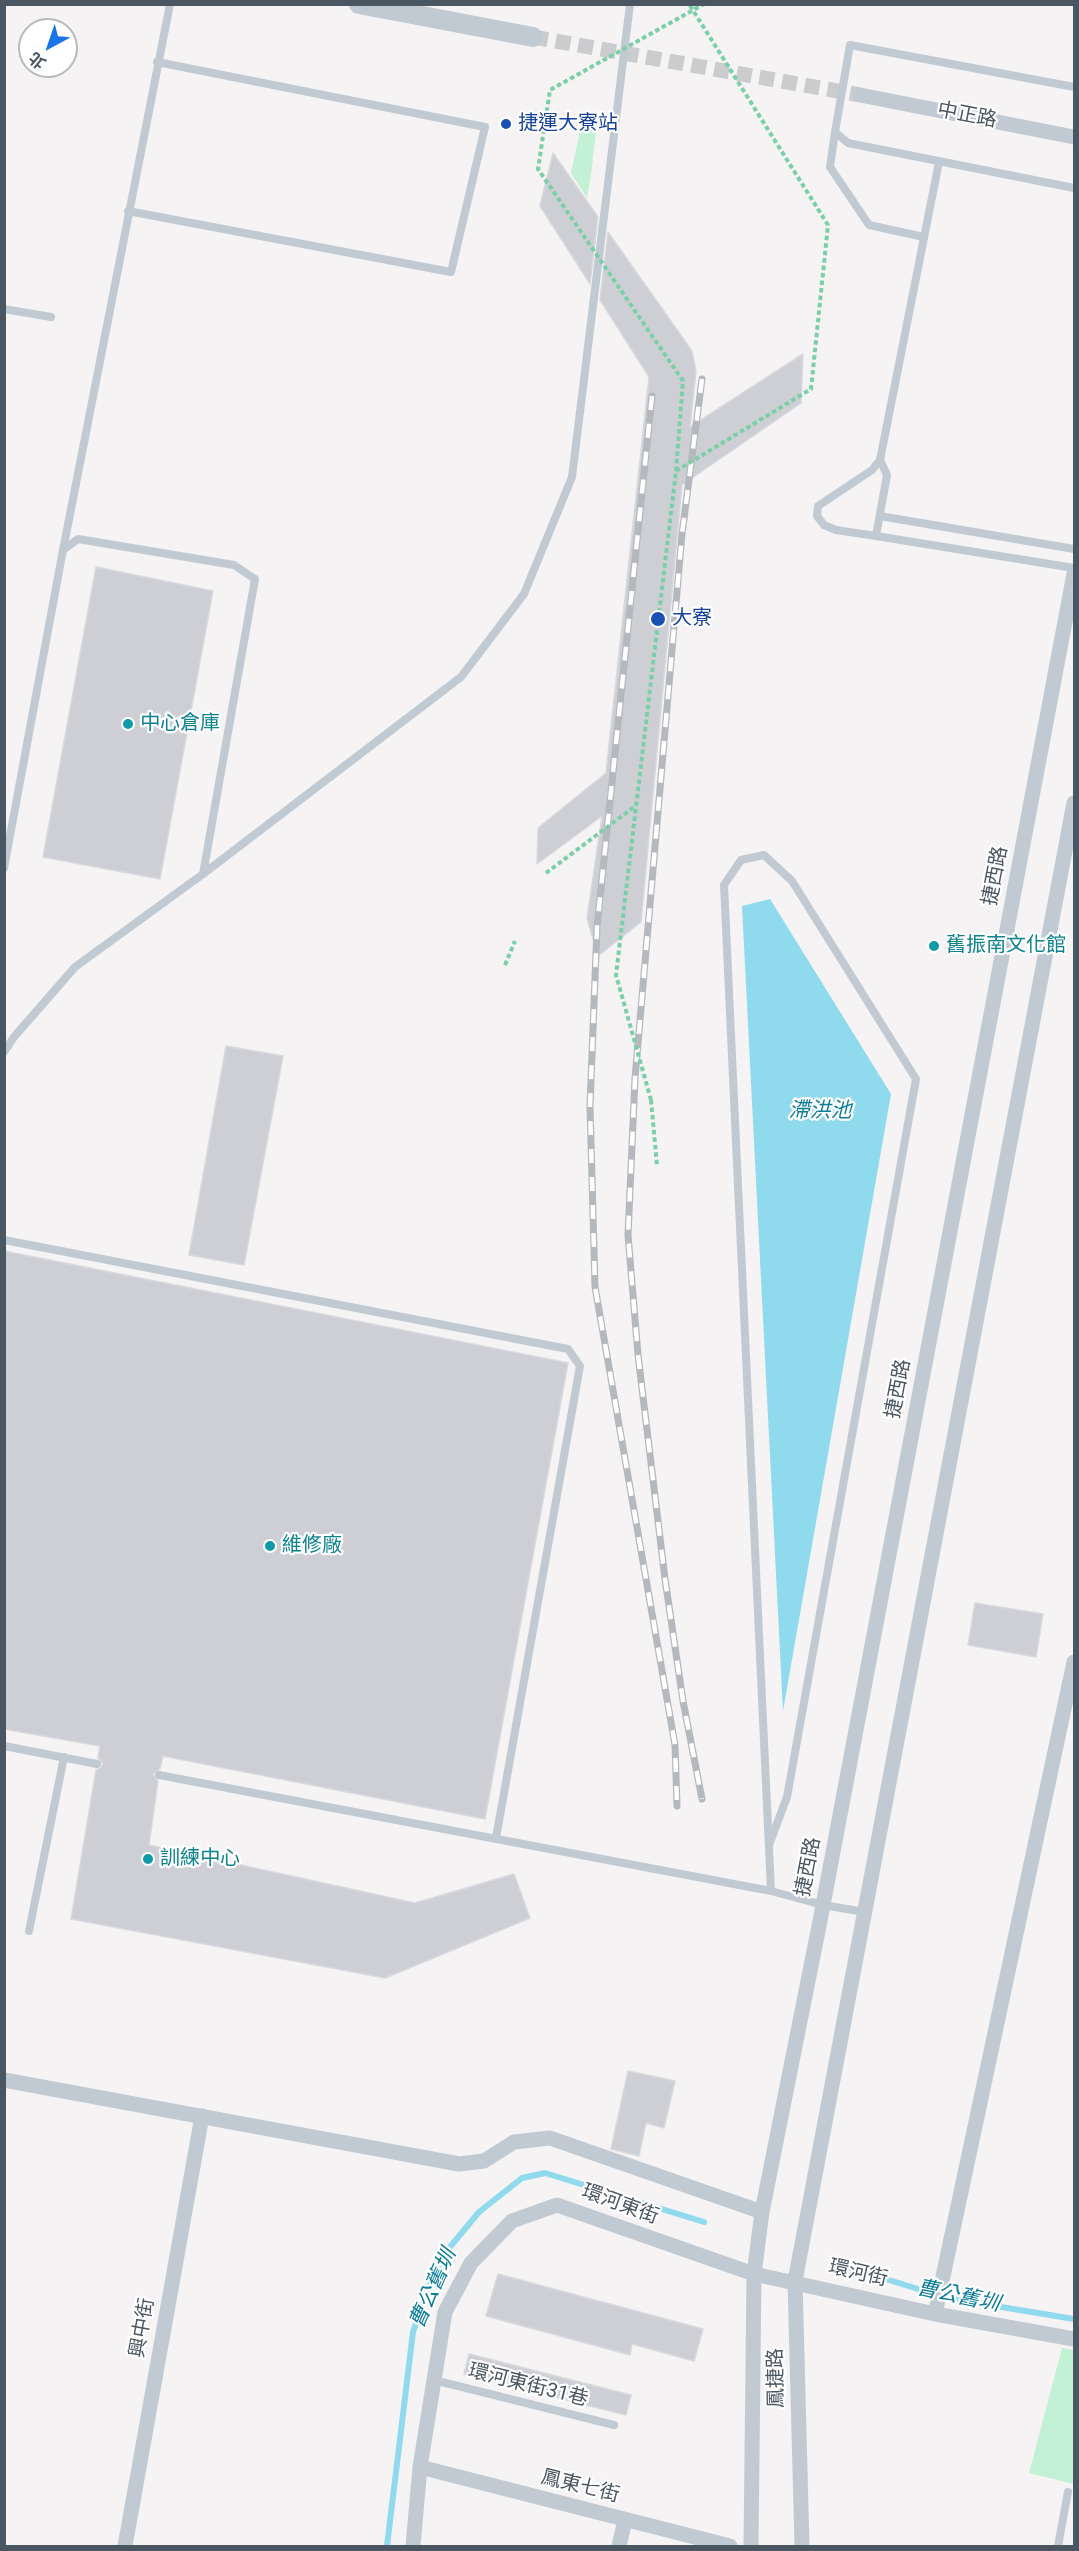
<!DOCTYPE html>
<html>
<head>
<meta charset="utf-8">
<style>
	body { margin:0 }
	#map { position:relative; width:1079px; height:2551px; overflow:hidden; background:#f5f3f3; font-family:Roboto,"Noto Sans TC",sans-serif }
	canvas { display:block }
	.frame { position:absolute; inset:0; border:6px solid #4a5661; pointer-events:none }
	.north { position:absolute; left:18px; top:18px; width:60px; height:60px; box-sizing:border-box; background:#fff; border:2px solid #b7bbc0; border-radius:50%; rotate:220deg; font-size:16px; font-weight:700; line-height:24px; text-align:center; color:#4a5661 }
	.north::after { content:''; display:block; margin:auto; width:21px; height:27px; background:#1a73e8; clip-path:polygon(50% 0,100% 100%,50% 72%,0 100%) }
</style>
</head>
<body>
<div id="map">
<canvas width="1079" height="2551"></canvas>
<div class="frame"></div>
<div class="north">北</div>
</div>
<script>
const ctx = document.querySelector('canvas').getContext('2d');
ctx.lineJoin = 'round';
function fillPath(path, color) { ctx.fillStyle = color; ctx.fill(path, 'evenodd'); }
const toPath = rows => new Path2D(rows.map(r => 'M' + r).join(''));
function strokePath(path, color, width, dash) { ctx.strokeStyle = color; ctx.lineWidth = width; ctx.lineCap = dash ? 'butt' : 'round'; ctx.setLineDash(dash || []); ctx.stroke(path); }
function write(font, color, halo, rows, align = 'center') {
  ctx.font = font + ' Roboto,"Noto Sans TC",sans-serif'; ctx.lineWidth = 4.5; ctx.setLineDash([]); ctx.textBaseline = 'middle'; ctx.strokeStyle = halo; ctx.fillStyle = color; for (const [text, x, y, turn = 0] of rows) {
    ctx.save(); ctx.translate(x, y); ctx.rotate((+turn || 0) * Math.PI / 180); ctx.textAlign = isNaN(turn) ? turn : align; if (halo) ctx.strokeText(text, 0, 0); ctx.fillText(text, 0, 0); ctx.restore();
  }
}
const green = toPath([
	[598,113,591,175,587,198,571,173,581,126],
	[1062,2348,1074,2350,1074,2484,1029,2473]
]);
const water = toPath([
	[770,899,891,1094,783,1711,742,906]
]);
const stream = toPath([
	[844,2266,947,2298,1074,2319],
	[387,2546,413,2332,428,2288,445,2253,479,2212,522,2178,545,2173,704,2222]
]);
const building = toPath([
	[553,153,598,217,590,284,540,206,553,153],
	[608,232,692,351,696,371,690,427,803,354,801,403,682,485,641,922,598,956,587,918,602,816,537,864,538,828,606,773,649,377,600,300,608,232],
	[96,567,213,591,160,879,43,857,96,567],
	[226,1046,283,1056,244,1265,189,1255,226,1046],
	[4,1251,568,1363,485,1819,163,1756,160,1769,153,1774,158,1781,149,1845,415,1903,514,1874,530,1918,385,1978,71,1919,96,1770,101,1768,103,1763,98,1758,100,1746,4,1729,4,1251],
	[975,1603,1043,1614,1036,1657,968,1645,975,1603],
	[628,2071,675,2081,664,2128,646,2123,639,2156,611,2149,628,2071],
	[498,2274,703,2329,694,2361,632,2344,630,2355,486,2316,498,2274],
	[469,2354,631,2395,626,2415,464,2374,469,2354]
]);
const minorTunnel = toPath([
	[533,37,860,95]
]);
const path = toPath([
	[505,965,515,941],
	[651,1100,657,1165]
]);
const service = toPath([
	[1074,87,850,45,835,132,848,143,1074,188],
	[835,132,830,167,869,225,924,237],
	[128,211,451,272,485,127,157,62],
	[4,309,51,317],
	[880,460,887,475,876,536,836,530,824,525,817,516,818,506,872,470,880,460,939,162],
	[880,516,1074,549],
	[876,536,1074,568],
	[63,550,78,539,234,565,255,579,203,874],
	[4,868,63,550,170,4],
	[4,1052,14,1037,75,967,203,874,461,677,524,594,572,477,630,4],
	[4,1240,568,1349,580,1366,496,1838],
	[4,1746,97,1764],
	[159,1775,771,1891,823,1905,865,1912],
	[769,1845,787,1797,916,1079,792,881,764,855,741,860,724,885,771,1891],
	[29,1931,64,1757],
	[434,2380,614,2425],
	[1058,2546,1068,2492]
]);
const minor = toPath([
	[860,95,1074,137],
	[4,2080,459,2164,484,2161,514,2142,550,2138,762,2212],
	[935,2314,1074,1662],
	[420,2467,730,2546],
	[125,2546,202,2116],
	[413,2546,420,2467,445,2312,471,2263,512,2221,557,2205,754,2274,935,2314,1074,2339],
	[619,2546,625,2520],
	[751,2546,754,2274,762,2212,820,1921,1074,574],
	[802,2546,795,2281,1074,803]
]);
const tertiary = toPath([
	[359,4,533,37]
]);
const rail = toPath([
	[702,379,682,534,635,1078,628,1235,638,1355,665,1579,683,1701,702,1799],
	[652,396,597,927,590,1106,595,1287,675,1745,677,1806]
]);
const pathBridge = toPath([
	[676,471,811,389,828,225,689,4],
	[546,873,634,807],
	[651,1100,616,975,676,471,683,381,538,169,550,90,704,4]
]);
const markers = [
	[506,124,6,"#1a4fb4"],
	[658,619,8,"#1a4fb4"],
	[128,724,6,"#0f9aa8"],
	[934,946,6,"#0f9aa8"],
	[270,1546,6,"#0f9aa8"],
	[148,1859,6,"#0f9aa8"]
];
const streetNames = [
	["中正路",967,116,11],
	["捷西路",996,876,-79],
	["捷西路",899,1389,-79],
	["捷西路",809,1867,-79],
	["環河東街",620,2205,20],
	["環河街",858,2274,13],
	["興中街",143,2328,-80],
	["鳳捷路",777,2378,-91],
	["環河東街31巷",528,2386,14],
	["鳳東七街",580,2487,14]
];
const transitNames = [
	["捷運大寮站",518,124],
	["大寮",672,619]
];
const cultureNames = [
	["中心倉庫",140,724],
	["舊振南文化館",946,946],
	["維修廠",282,1546],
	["訓練中心",160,1859]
];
const waterNames = [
	["滯洪池",820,1112],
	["曹公舊圳",434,2289,-66],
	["曹公舊圳",958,2297,12]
];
fillPath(green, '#c3f1d5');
fillPath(water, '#90daee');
strokePath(stream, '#90daee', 6);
fillPath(building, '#cdcfd5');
strokePath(building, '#d7d9de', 1.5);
strokePath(minorTunnel, '#caccce', 15, [15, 8]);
strokePath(path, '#7ad0a6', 4, [4.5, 3]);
strokePath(service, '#c1cad2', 8);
strokePath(minor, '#c1cad2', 15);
strokePath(tertiary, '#c1cad2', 20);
strokePath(rail, '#b5b8bd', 7);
strokePath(rail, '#fff', 4.5, [14]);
strokePath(pathBridge, '#7ad0a6', 4, [4.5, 3]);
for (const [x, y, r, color] of markers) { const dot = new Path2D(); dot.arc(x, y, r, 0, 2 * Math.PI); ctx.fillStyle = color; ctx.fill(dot); strokePath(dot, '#fff', 2); }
write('20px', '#4a5661', '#fff', streetNames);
write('20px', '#164399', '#fff', transitNames, 'left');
write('20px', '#0d838f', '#fff', cultureNames, 'left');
write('italic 21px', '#0c7c9b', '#fff', waterNames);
</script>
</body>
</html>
